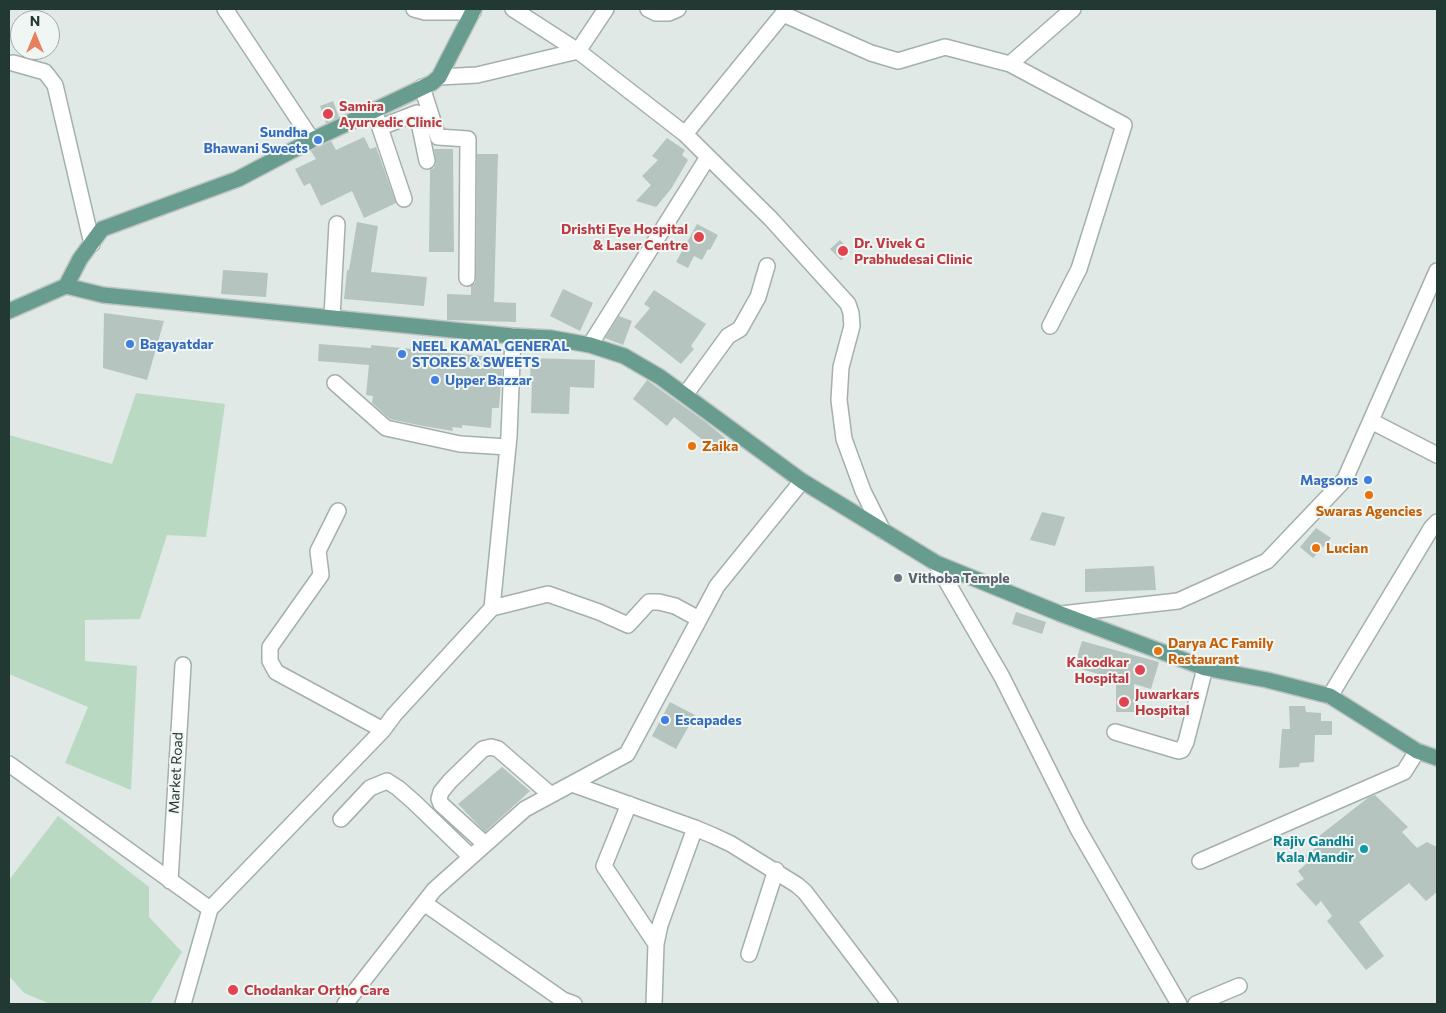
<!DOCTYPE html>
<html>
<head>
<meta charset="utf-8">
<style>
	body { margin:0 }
	#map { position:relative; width:1446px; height:1013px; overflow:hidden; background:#e0e9e5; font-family:Commissioner,sans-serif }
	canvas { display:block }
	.frame { position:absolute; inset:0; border:10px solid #223832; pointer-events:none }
	.north { position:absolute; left:10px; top:10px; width:50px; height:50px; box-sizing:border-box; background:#f0f6f3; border:1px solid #9eaaa6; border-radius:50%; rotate:0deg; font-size:14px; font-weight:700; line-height:20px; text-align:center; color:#223832 }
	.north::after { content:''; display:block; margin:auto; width:18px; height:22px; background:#e87f5f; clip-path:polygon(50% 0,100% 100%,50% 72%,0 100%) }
</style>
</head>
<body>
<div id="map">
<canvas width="1446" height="1013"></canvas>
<div class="frame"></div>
<div class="north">N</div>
</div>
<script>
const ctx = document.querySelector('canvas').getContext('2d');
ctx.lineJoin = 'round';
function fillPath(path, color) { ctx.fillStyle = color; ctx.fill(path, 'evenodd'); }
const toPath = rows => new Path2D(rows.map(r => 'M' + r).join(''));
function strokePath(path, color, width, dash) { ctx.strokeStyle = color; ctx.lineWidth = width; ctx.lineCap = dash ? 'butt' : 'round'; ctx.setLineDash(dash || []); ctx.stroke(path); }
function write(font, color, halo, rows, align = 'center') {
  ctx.font = font + ' Commissioner,sans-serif'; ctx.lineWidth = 4; ctx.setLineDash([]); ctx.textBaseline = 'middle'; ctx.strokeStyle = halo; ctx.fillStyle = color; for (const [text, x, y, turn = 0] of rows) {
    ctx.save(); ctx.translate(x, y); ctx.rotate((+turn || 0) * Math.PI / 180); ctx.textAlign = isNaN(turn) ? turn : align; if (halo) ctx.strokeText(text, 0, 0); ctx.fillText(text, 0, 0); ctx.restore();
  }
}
const green = toPath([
	[136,393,225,404,206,537,167,535,140,619,85,620,85,661,137,666,131,790,65,763,88,707,9,674,9,435,112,464],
	[58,816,149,887,149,917,182,952,150,1004,50,1004,24,993,9,976,9,880]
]);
const building = toPath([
	[333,101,339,117,326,123,320,106],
	[364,137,370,149,376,147,396,203,364,218,352,191,321,206,310,183,304,186,295,169,316,159,311,151,331,141,336,150],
	[667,138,685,150,682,155,688,160,671,189,656,207,636,201,651,185,642,176,658,160,652,156],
	[434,149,453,149,454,252,429,252,430,170,434,168,436,163],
	[477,154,498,154,494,302,516,303,516,322,447,320,447,294,471,295,471,286,475,283,476,279],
	[357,222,378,226,371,272,427,277,424,306,344,299,347,270,349,270],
	[697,224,718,235,710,250,708,249,702,260,694,256,688,268,676,262],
	[840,240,851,252,841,260,830,249],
	[223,270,268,273,266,297,221,294],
	[563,289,593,303,580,331,550,316],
	[654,290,706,324,691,346,694,349,681,364,634,327,650,308,644,304],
	[104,313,164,321,147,380,103,368],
	[619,316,632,321,623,345,605,338],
	[319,344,371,348,371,345,503,358,499,408,492,408,491,428,462,425,462,428,452,427,453,431,423,426,390,419,372,403,373,396,366,395,369,365,318,361],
	[531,358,595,360,594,388,570,387,569,414,531,413,532,380,530,380],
	[647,380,707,423,731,443,720,454,674,417,667,426,633,399],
	[1042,512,1065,517,1055,546,1030,540],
	[1316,528,1331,538,1313,558,1300,547],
	[1154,566,1156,590,1085,592,1085,569],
	[1016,612,1046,622,1042,634,1012,624],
	[1082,641,1159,662,1151,689,1134,684,1134,712,1116,712,1116,679,1074,667],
	[670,702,695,715,676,749,652,736],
	[1289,706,1305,706,1306,712,1321,713,1321,721,1332,721,1332,735,1315,735,1314,762,1300,763,1299,767,1279,768,1282,729,1290,729],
	[502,767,530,791,485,832,458,804],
	[1375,795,1408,827,1402,832,1417,848,1427,842,1437,847,1437,892,1426,901,1409,883,1359,922,1384,956,1366,970,1327,921,1332,916,1321,901,1316,906,1296,884,1304,879,1298,871,1306,864,1303,857,1324,842,1319,836,1369,797]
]);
const minor = toPath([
	[225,9,312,140],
	[414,9,425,12,473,12],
	[513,9,578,51,685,134,771,219,848,304,851,313,852,326,841,367,839,400,844,439,863,491,883,531],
	[648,9,656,13,669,13,678,9],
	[13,63,45,72,55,85,92,244],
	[1010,64,1124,125,1079,269,1050,326],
	[439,77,477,75,578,51,606,9],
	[422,87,438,137,468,139,467,278],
	[374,110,404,199],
	[381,127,417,113,427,161],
	[685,134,783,14,871,53,898,61,945,47,1010,64,1073,9],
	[332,317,337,224],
	[590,345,708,157],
	[335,383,386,428,460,444,508,447],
	[685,395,728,336,740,329,758,297,767,266],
	[1371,421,1437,455],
	[338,511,318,551,321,575,270,647,270,661,276,672,383,730],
	[936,563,1002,677,1078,829,1179,1004],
	[492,608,548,594,599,612,628,625,649,602,659,602,675,606,699,619],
	[1061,614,1178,601,1267,561,1345,479,1437,271],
	[1330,696,1432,527,1437,522],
	[1115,732,1179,751,1182,750,1186,742,1205,668],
	[9,764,210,909],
	[572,784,695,828,714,836,731,844,797,885,805,892,890,1004],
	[629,804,604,866,656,944],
	[341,819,370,788,387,781,398,788,414,802,471,857],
	[485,844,441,804,439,799,441,792,450,781,483,749,491,747,498,749,551,795],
	[1200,861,1404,772,1417,751],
	[170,881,183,665],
	[424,903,563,1000,574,1004],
	[749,954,776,870],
	[183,1004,210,909,383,730,394,715,492,608,509,436,513,336],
	[345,1004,434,890,471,857,525,809,627,754,717,586,802,481],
	[654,1004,656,944,660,925,695,828],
	[1196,1004,1239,986]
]);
const major = toPath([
	[66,286,80,259,102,229,238,179,312,140,432,83,439,77,474,9],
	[9,311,66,286,103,295,513,336,551,338,590,345,624,356,660,377,802,481,936,563,1061,614,1205,668,1267,680,1330,696,1417,751,1437,758]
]);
const markers = [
	[328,114,6,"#e0444e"],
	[318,140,5,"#3f7fe0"],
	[699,237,6,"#e0444e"],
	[843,251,6,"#e0444e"],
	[130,344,5,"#3f7fe0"],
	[402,354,5,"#3f7fe0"],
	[435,380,5,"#3f7fe0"],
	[692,446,5,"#e8710a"],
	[1368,480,5,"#3f7fe0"],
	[1369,495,5,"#e8710a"],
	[1316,548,5,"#e8710a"],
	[898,578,5,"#6b7280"],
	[1158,651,5,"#e8710a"],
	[1140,670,6,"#e0444e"],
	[1124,702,6,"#e0444e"],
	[665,720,5,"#3f7fe0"],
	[1364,849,5,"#0f9aa8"],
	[233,990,6,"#e0444e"]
];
const healthNames = [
	["Samira",339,106],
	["Ayurvedic Clinic",339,122],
	["Drishti Eye Hospital",688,229,"right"],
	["& Laser Centre",688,245,"right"],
	["Dr. Vivek G",854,243],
	["Prabhudesai Clinic",854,259],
	["Kakodkar",1129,662,"right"],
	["Hospital",1129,678,"right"],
	["Juwarkars",1135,694],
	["Hospital",1135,710],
	["Chodankar Ortho Care",244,990]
];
const shopNames = [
	["Sundha",308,132,"right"],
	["Bhawani Sweets",308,148,"right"],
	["Bagayatdar",140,344],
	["NEEL KAMAL GENERAL",412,346],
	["STORES & SWEETS",412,362],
	["Upper Bazzar",445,380],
	["Magsons",1358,480,"right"],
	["Escapades",675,720]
];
const foodNames = [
	["Zaika",702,446],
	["Swaras Agencies",1369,511,"center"],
	["Lucian",1326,548],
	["Darya AC Family",1168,643],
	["Restaurant",1168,659]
];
const worshipNames = [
	["Vithoba Temple",908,578]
];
const streetNames = [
	["Market Road",176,773,-87]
];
const cultureNames = [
	["Rajiv Gandhi",1354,841],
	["Kala Mandir",1354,857]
];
fillPath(green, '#bad9c2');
fillPath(building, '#b5c4be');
strokePath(minor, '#a3b0ac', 18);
strokePath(major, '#bdc3c2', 18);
strokePath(minor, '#fff', 15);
strokePath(major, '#679c8e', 15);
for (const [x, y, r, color] of markers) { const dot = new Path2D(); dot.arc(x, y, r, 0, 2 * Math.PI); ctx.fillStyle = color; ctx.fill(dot); strokePath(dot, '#f0f6f3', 2); }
write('bold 14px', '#be3a42', '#f0f6f3', healthNames, 'left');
write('bold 14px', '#366cbe', '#f0f6f3', shopNames, 'left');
write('bold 14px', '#c56008', '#f0f6f3', foodNames, 'left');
write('bold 14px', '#5b616d', '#f0f6f3', worshipNames, 'left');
write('14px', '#223832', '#f0f6f3', streetNames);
write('bold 14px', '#0d838f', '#f0f6f3', cultureNames, 'right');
</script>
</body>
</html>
